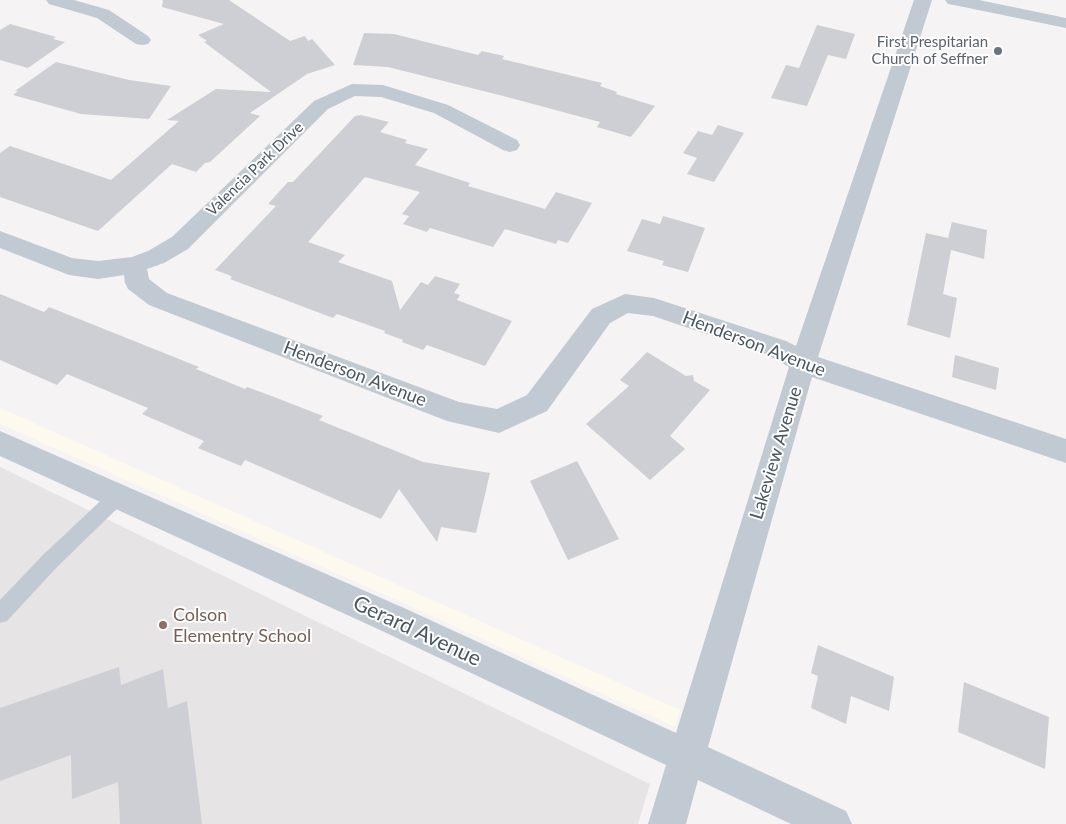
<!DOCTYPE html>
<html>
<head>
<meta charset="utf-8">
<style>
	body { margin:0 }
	canvas { display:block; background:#f5f3f3 }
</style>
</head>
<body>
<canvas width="1066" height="824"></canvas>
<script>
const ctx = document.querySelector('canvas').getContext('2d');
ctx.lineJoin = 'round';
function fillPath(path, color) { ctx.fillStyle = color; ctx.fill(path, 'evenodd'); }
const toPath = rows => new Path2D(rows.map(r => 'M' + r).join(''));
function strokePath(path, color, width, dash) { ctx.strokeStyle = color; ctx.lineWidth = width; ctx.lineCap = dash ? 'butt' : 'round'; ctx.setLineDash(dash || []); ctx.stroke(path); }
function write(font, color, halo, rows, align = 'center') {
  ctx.font = font + ' Lato,sans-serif'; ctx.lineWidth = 4; ctx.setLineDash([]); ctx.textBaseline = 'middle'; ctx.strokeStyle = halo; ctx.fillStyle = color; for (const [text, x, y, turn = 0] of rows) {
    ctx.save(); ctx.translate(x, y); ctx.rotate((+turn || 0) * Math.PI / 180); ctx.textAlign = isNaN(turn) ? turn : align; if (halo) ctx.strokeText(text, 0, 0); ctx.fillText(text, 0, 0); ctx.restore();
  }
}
const commercial = toPath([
	[0,408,680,710,675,727,401,602,0,424]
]);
const education = toPath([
	[0,467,650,784,638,824,0,824]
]);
const building = toPath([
	[163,0,229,0,290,41,305,36,308,41,312,39,335,65,307,74,250,113,260,116,210,162,205,163,196,172,172,164,98,231,0,197,0,153,10,146,111,180,179,121,167,120,216,89,271,92,204,42,207,41,198,35,224,24,162,7],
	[10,24,56,37,53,39,65,42,28,68,0,60,0,30],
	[817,25,855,34,846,59,828,55,807,106,771,98,786,65,799,68],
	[364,33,394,34,478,55,482,51,504,56,502,59,602,83,600,86,617,92,616,94,655,106,631,137,597,127,600,122,507,97,388,67,353,65],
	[56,62,129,80,171,86,149,119,81,114,13,95,18,91,15,91],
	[361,115,389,122,380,132,407,140,405,143,428,149,415,165,470,183,468,186,545,209,556,192,592,203,568,243,558,240,556,244,505,229,493,247,430,228,427,232,403,224,409,216,402,214,420,192,365,177,308,242,345,255,338,262,392,281,400,310,421,282,428,285,435,276,460,284,454,293,460,295,457,300,512,321,485,366,427,345,423,350,402,342,403,340,384,333,385,331,337,314,333,318,230,279,232,277,229,275,215,270,276,206,268,204,288,182,293,182,355,116],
	[718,125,744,133,714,182,687,174,697,158,683,153,698,131,712,135],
	[663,216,705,228,688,272,662,265,664,261,627,251,642,219,660,224],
	[952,222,987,230,984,259,951,250,943,294,957,298,950,338,907,325,926,233,948,238],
	[0,294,44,312,49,307,199,367,196,369,245,389,247,387,269,395,323,416,319,420,423,462,490,473,476,533,441,527,437,542,399,489,381,519,245,460,241,466,198,448,204,441,142,414,148,408,67,374,57,385,0,360],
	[647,352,686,376,693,375,694,381,710,390,670,436,685,449,650,480,586,424,629,386,620,380],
	[955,355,999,368,996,390,952,377],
	[577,461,619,539,568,560,530,481],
	[818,645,894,677,889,711,851,696,846,724,811,708,818,676,811,673],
	[119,667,121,685,163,669,168,708,187,701,202,824,120,824,118,782,72,799,71,755,0,781,0,708],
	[964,682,1049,717,1045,769,958,732]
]);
const lane = toPath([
	[118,488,124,490,127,496,124,502,57,567,7,621,0,623,0,600,43,555,112,490,118,488]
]);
const street = toPath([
	[46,0,74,0,109,10,148,36,151,40,148,44,142,45,136,44,97,18,49,4,46,0],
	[914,0,932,0,818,357,1066,439,1066,463,812,377,708,747,846,811,852,824,791,824,698,780,686,824,648,824,666,765,380,630,0,456,0,431,404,608,676,733,789,367,768,355,653,316,628,313,610,323,547,411,499,433,447,421,149,305,128,289,125,283,124,275,98,279,69,275,0,248,0,231,72,258,98,261,132,257,148,251,172,237,314,101,352,84,383,85,448,105,517,140,520,145,517,150,510,152,503,150,434,113,381,97,355,96,328,109,188,249,164,263,147,269,149,279,167,293,459,402,497,409,527,395,592,309,625,294,654,298,786,341,796,346,914,0],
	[945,0,979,0,1066,18,1066,28,954,5,948,4,945,0]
]);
const markers = [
	[998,51,5,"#6b7280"],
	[163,625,5,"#8d6e63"]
];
const farWorshipnames = [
	["First Prespitarian",988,42],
	["Church of Seffner",988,59]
];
const farStreetnames = [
	["Valencia Park Drive",255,169,-44]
];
const streetNames = [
	["Henderson Avenue",754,344,21],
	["Henderson Avenue",355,374,21],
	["Lakeview Avenue",776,453,-73]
];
const educationNames = [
	["Colson",173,615],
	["Elementry School",173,636]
];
const nearStreetnames = [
	["Gerard Avenue",417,631,25]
];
fillPath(commercial, '#fdf9ef');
fillPath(education, '#e6e4e5');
fillPath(building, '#cdcfd5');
fillPath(lane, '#c1cad2');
fillPath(street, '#c1cad2');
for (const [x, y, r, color] of markers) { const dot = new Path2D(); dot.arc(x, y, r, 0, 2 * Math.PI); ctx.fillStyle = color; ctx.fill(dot); strokePath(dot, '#fff', 2); }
write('15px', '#5b616d', '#fff', farWorshipnames, 'right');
write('15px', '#4a5661', '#fff', farStreetnames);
write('18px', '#4a5661', '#fff', streetNames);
write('18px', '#785e54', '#fff', educationNames, 'left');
write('21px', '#4a5661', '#fff', nearStreetnames);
</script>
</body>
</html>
